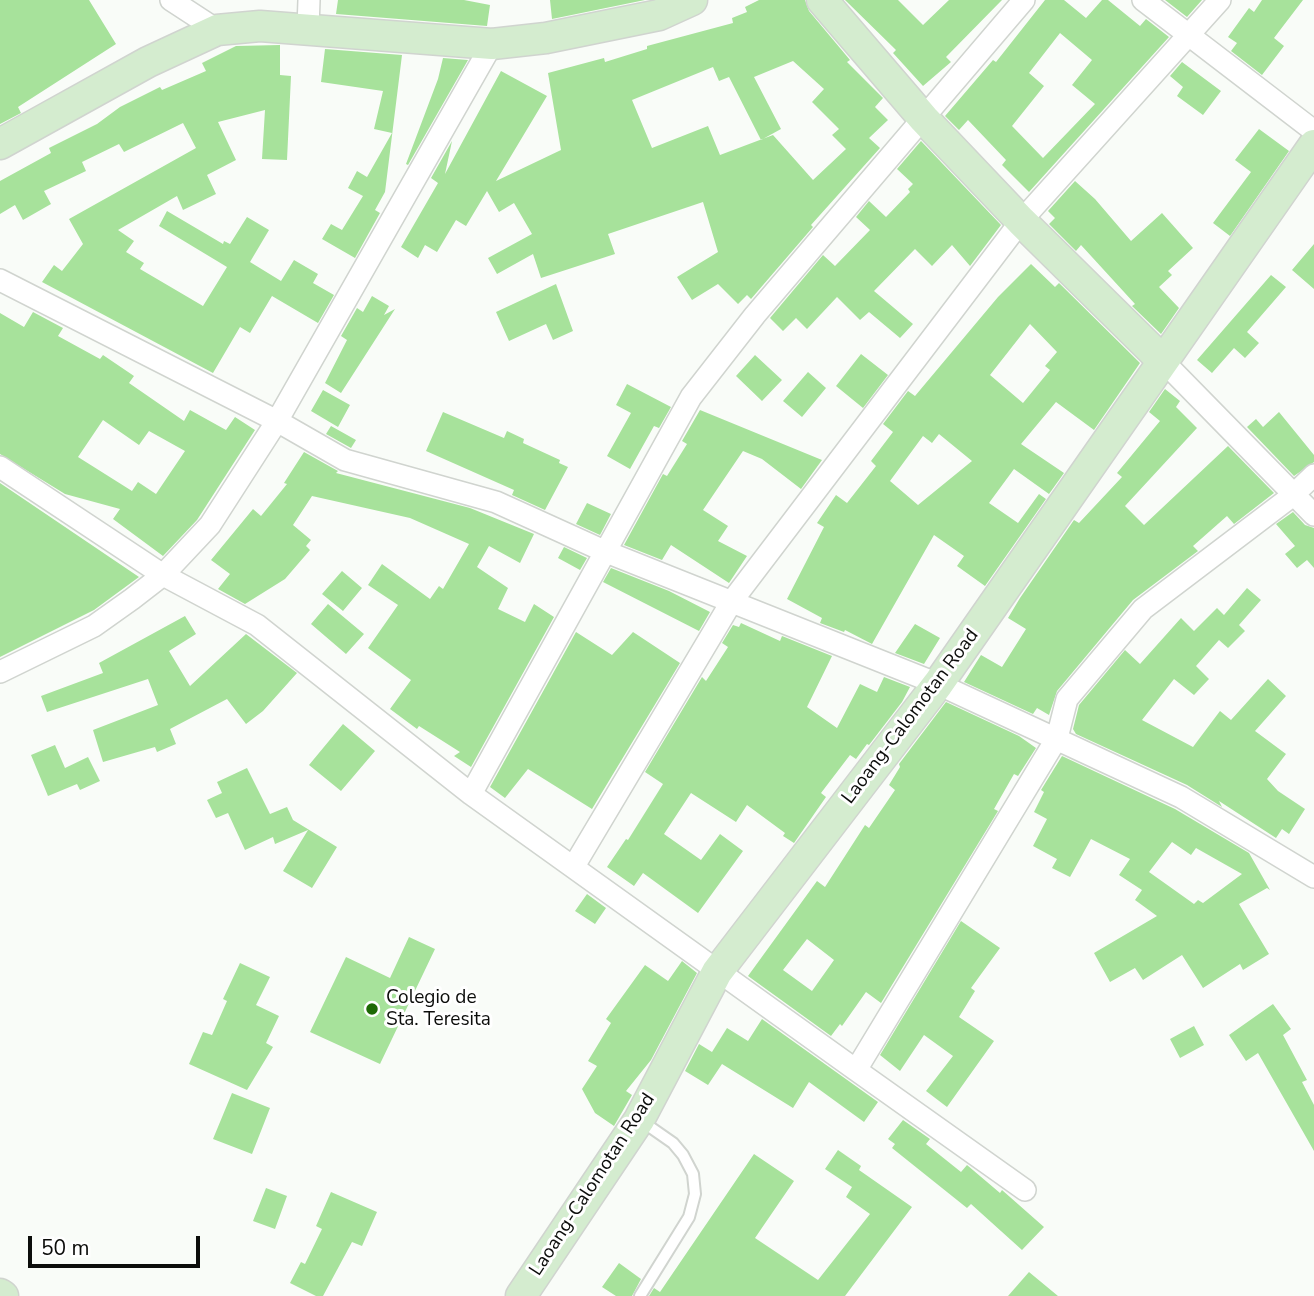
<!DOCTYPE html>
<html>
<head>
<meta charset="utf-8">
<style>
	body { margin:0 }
	#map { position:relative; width:1314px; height:1296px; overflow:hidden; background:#f9fcf8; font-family:"Nunito Sans",sans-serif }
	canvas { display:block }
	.scale { position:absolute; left:28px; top:1236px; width:172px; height:32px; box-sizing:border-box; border:4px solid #0c0d0b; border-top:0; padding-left:9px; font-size:21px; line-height:24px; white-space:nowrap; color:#0c0d0b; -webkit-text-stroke:5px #fff; paint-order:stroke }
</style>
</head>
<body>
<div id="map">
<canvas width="1314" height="1296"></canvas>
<div class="scale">50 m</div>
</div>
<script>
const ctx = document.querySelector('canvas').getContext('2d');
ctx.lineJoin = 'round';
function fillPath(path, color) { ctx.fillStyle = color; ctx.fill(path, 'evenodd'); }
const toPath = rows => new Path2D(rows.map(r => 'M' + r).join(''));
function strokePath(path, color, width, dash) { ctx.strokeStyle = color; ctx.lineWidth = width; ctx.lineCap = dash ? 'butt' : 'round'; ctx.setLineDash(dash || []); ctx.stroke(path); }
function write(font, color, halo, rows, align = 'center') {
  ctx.font = font + ' "Nunito Sans",sans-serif'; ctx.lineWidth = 6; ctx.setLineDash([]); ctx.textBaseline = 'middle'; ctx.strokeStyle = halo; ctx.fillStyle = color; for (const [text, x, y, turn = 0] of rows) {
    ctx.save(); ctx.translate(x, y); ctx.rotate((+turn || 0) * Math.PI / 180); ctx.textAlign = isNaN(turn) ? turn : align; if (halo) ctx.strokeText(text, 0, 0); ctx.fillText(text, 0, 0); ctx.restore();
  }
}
const building = toPath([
	[0,0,89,0,116,44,18,107,21,113,0,124],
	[338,0,464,0,490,5,487,26,336,14],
	[550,0,645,0,552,19],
	[759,0,805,0,809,11,850,60,847,62,883,98,875,107,888,120,869,138,880,148,811,225,813,227,751,299,747,295,738,304,718,284,692,300,677,277,718,252,703,202,608,234,615,254,541,278,533,254,497,274,488,258,532,234,514,203,499,212,487,191,466,226,456,220,437,252,425,245,418,258,401,247,438,183,431,178,452,141,445,174,501,71,547,96,496,181,561,150,548,73,604,58,605,62,647,49,647,46,733,23,732,18,747,12,745,7],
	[793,61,824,89,812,102,839,129,832,135,846,149,813,180,773,135,720,155,708,126,652,148,632,100,713,67,719,81,729,77,761,140,781,129,754,77],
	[845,0,898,0,923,25,949,0,1002,0,946,57,951,62,923,86,893,53,896,50],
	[1045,0,1064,0,1086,18,1102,0,1108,0,1140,26,1146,19,1169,37,1029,192,1002,165,1006,160,968,120,959,130,945,116,993,60,996,62],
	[1060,33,1092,60,1072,85,1095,104,1043,158,1012,126,1044,86,1029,73],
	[1165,0,1202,0,1187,17],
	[1262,0,1303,0,1274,38,1284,46,1262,75,1231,51,1237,43,1228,37,1249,8,1254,12],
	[280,45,280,75,291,76,287,160,262,159,265,110,218,122,236,160,207,175,216,194,183,210,177,196,118,230,134,241,126,252,144,263,140,269,203,306,227,267,159,226,167,211,223,244,224,241,230,244,247,217,269,230,250,262,281,281,294,260,318,274,313,283,334,295,318,323,272,296,250,333,240,327,213,373,42,282,54,265,62,271,83,244,69,219,196,148,183,123,124,152,119,144,82,162,86,171,44,191,51,204,23,220,15,205,0,214,0,181,51,153,49,148,97,124,120,107,160,87,162,90,206,71,202,63,236,46],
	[325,49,402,55,385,192,375,210,380,213,355,258,322,239,331,224,342,230,363,196,348,188,357,171,367,177,392,133,374,129,383,91,321,82],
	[443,58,468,60,408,165,406,164,438,79],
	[1182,62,1221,91,1203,115,1177,96,1183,87,1170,76],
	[1259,129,1289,151,1230,236,1213,223,1251,172,1235,160],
	[921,141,1001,225,970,266,952,245,932,266,915,249,874,291,913,324,900,338,869,312,860,320,837,297,807,329,796,318,783,331,770,318,823,255,835,266,870,230,856,217,869,201,886,217,910,192,908,189,913,184,897,169],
	[1075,181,1095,199,1131,241,1162,213,1193,248,1168,271,1172,275,1159,287,1179,308,1161,334,1132,306,1135,304,1081,245,1076,251,1049,224,1055,218,1048,211],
	[1314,244,1314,289,1292,270],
	[1031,264,1055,287,1059,283,1140,363,1094,430,1056,402,1021,444,1064,473,1049,494,1014,469,989,503,1018,523,1039,494,1046,499,985,586,957,566,964,556,934,535,872,644,845,630,844,632,820,623,822,618,787,599,824,527,817,523,836,495,847,503,876,466,871,461,893,432,883,424,908,391,915,396,998,297],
	[1030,324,1057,352,1045,366,1050,370,1023,403,990,375],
	[939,434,972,461,918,505,890,481,923,436,932,443],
	[1271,275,1286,287,1247,332,1259,343,1245,358,1234,348,1212,373,1197,360],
	[556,284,573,331,553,340,546,324,509,341,496,312],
	[372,296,389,306,384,315,395,309,341,393,325,383,347,340,341,336,357,308,363,312],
	[33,312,63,328,58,336,100,359,103,355,134,376,129,383,184,421,190,410,226,430,235,417,255,430,197,520,163,556,113,519,120,509,65,494,0,454,0,313,24,327],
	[103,420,139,445,149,431,185,451,156,494,138,482,132,491,78,457],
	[861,354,888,375,863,408,836,386],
	[755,355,782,380,762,401,736,376],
	[808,372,826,388,802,417,783,401],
	[627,384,671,407,659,428,654,426,630,469,607,456,631,413,616,405],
	[1165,389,1180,401,1176,407,1197,428,1125,506,1144,525,1228,446,1274,493,1234,524,1227,516,1193,546,1198,551,1133,600,1057,691,1049,715,1037,708,1033,714,964,682,981,655,1002,667,1026,629,1008,618,1020,598,1074,520,1079,523,1122,477,1117,473,1160,421,1149,412],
	[323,390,350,405,338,427,311,411],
	[700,410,822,460,801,489,762,459,743,451,703,510,728,526,718,541,747,556,729,583,671,545,662,560,624,545,663,474,667,476,687,444,682,441],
	[443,412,504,438,507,431,524,439,523,443,560,460,559,463,568,467,545,510,512,495,514,490,426,451],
	[1279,412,1314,455,1314,462,1294,476,1247,427,1256,419,1263,427],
	[331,426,356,440,351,448,326,434],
	[304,452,338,471,336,473,470,508,534,534,520,563,489,546,477,567,508,588,498,609,525,622,534,604,554,617,471,767,454,756,460,752,419,726,417,729,390,709,411,680,368,648,398,605,368,585,382,564,430,599,439,586,443,589,469,544,410,518,312,496,293,525,311,540,306,546,310,550,285,579,245,604,218,589,230,574,211,560,253,509,261,516,287,484,284,483],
	[0,483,139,577,94,610,0,657],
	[587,503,611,514,600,535,576,524],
	[1293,512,1305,525,1314,528,1314,568,1307,560,1297,568,1285,554,1295,546,1276,524],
	[564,547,587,558,580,570,558,558],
	[611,568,669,591,710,612,699,631,603,582],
	[342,571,362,588,343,611,322,594],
	[1247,588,1261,600,1239,625,1245,631,1228,648,1219,640,1196,666,1209,679,1194,695,1174,679,1142,720,1193,747,1220,711,1231,720,1268,679,1286,696,1255,731,1286,754,1267,779,1278,791,1305,809,1289,834,1282,829,1276,838,1219,801,1222,807,1187,785,1076,734,1073,729,1079,705,1125,650,1140,664,1181,618,1194,631,1217,608,1224,615],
	[328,604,364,634,346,654,311,624],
	[185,616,196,634,169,651,190,686,246,634,297,673,263,711,246,724,227,699,170,729,176,744,157,752,155,747,103,762,93,730,158,705,148,679,47,712,41,696,103,673,99,663],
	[741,623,780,641,782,636,832,656,807,707,837,728,860,684,877,692,884,677,910,687,902,702,869,745,867,744,856,759,850,755,821,793,826,797,794,843,783,836,785,833,747,805,736,822,691,793,664,834,701,860,720,834,743,851,698,913,643,873,634,886,607,867,626,839,628,840,663,784,645,772,702,677,706,681,728,647,722,643,733,625,739,627],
	[915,624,940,638,924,664,895,653],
	[576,632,612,655,633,632,680,663,592,809,528,769,505,798,490,787],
	[946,702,1019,736,1036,748,1018,776,1014,774,994,809,998,811,881,1003,866,992,842,1026,840,1024,831,1036,748,976,817,881,825,887,865,825,869,828,895,790,889,785,900,767,899,764],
	[807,939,834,960,812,991,783,970],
	[343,724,375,751,341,791,309,765],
	[55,745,65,768,88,757,100,781,80,790,77,784,48,796,31,755],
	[1062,756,1175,809,1249,853,1270,890,1267,888,1239,904,1269,954,1243,970,1240,964,1203,988,1182,955,1143,980,1135,968,1110,982,1094,953,1157,916,1135,900,1142,890,1119,875,1130,859,1091,839,1070,877,1052,868,1057,859,1033,846,1047,819,1034,812,1044,792,1041,790],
	[1172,842,1191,855,1196,848,1242,874,1203,903,1198,900,1194,904,1149,872],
	[247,768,270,814,287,807,293,820,337,847,312,888,283,871,308,830,275,844,273,837,245,850,228,813,216,818,207,800,222,793,217,782],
	[587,894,606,908,595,924,575,911],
	[961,921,1000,948,971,988,975,991,959,1017,994,1041,947,1107,926,1091,953,1056,924,1035,900,1071,880,1055],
	[409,937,435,949,380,1064,310,1032,346,957,390,978],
	[682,961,697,973,651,1060,626,1091,632,1095,614,1126,595,1113,582,1089,597,1066,588,1061,611,1023,606,1019,645,965,668,981],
	[240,963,270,977,256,1005,279,1016,266,1043,273,1047,247,1090,189,1064,203,1032,212,1035,227,1001,223,999],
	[1273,1004,1291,1029,1283,1035,1307,1080,1302,1082,1314,1105,1314,1151,1258,1053,1246,1061,1229,1035],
	[762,1019,878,1102,864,1122,809,1082,793,1108,722,1064,708,1085,685,1071,699,1044,712,1052,727,1028,748,1041],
	[1194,1026,1204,1045,1180,1058,1170,1039],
	[232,1093,270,1108,252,1154,213,1139],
	[903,1120,930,1139,926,1144,961,1172,967,1165,1000,1193,1002,1190,1044,1227,1022,1250,971,1204,967,1208,892,1148,895,1144,888,1139],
	[838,1150,861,1166,859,1170,912,1207,845,1296,649,1296,654,1288,660,1292,754,1154,794,1181,755,1238,818,1280,870,1214,846,1197,852,1187,825,1169],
	[266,1188,287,1196,275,1229,253,1221],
	[331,1192,377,1212,362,1246,352,1242,323,1296,316,1296,290,1283,301,1262,305,1264,322,1229,316,1226],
	[619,1263,641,1279,632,1296,616,1296,602,1287],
	[1029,1272,1058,1296,1008,1296]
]);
const lane = toPath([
	[640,1296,689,1217,695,1194,693,1174,683,1155,673,1143,640,1120]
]);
const street = toPath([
	[171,0,217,30],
	[1143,0,1314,131],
	[308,28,309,0],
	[0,280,277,421,345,460,496,502,604,551,938,684,1181,797,1314,877],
	[1163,361,1314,515],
	[0,467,163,575,257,625,471,794,856,1070],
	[0,672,94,626,132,599,163,575,210,525,277,421,492,44],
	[471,794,691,397,755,315,1024,0],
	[574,866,732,601,1021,221,1220,0],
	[1025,1190,856,1070,1057,738,1067,699,1143,609,1292,496,1314,475]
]);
const secondary = toPath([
	[822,0,924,119,1021,221,1163,361],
	[0,144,148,62,217,30,260,26,492,44,546,38,659,15,692,0],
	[0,1294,3,1296],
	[521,1296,639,1120,717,972,938,684,1314,145]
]);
const markers = [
	[372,1009,7,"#1d6905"]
];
const streetNames = [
	["Laoang-Calomotan Road",911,717,-53],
	["Laoang-Calomotan Road",593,1185,-57]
];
const poiNames = [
	["Colegio de",386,998],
	["Sta. Teresita",386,1020]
];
fillPath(building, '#a7e29b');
strokePath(lane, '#d0d4cf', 14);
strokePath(street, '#d0d4cf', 24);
strokePath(secondary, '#d0d4cf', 33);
strokePath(lane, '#fff', 10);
strokePath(street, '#fff', 21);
strokePath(secondary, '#d4eccf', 30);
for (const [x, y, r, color] of markers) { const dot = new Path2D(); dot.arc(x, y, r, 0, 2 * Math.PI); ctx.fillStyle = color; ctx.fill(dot); strokePath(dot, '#fff', 2.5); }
write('19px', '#0c0d0b', '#fff', streetNames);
write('19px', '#0c0d0b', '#fff', poiNames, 'left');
</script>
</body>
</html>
